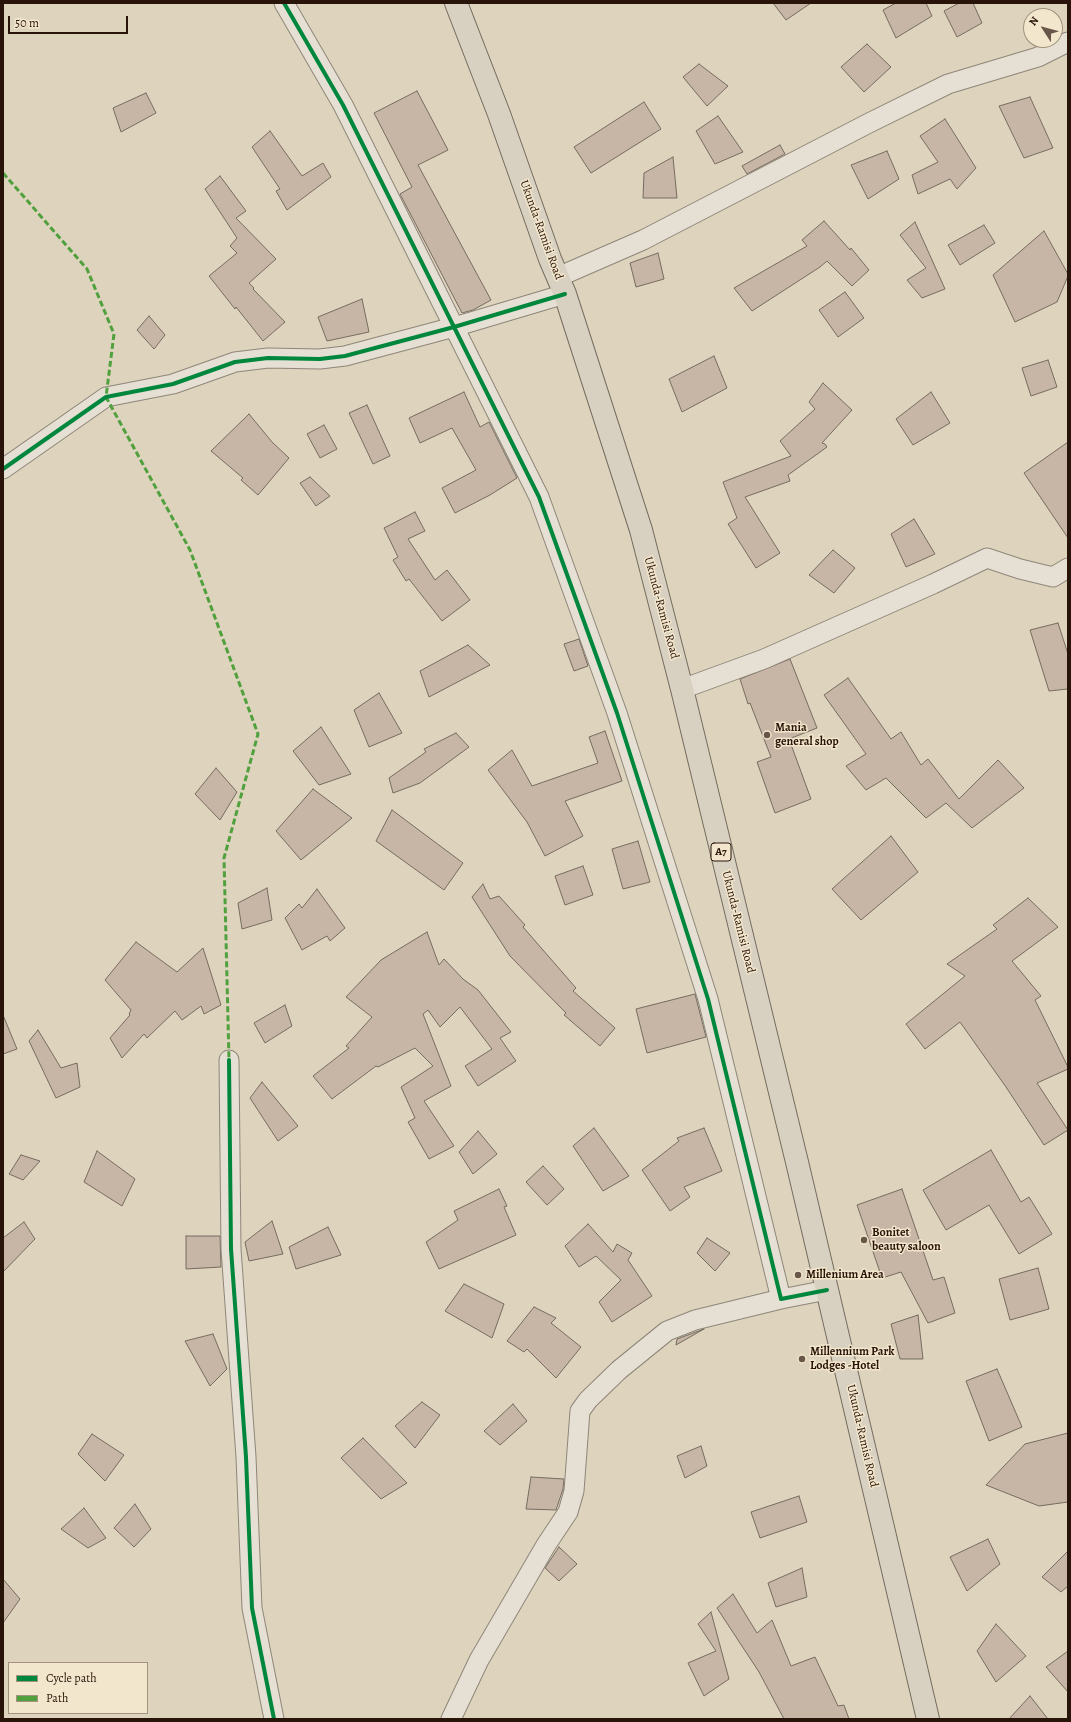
<!DOCTYPE html>
<html>
<head>
<meta charset="utf-8">
<style>
	body { margin:0 }
	#map { position:relative; width:1071px; height:1722px; overflow:hidden; background:#ded4bd; font-family:Alegreya,serif }
	canvas { display:block }
	.frame { position:absolute; inset:0; border:4px solid #291409; pointer-events:none }
	.legend { position:absolute; left:8px; top:1662px; width:140px; height:52px; box-sizing:border-box; background:#f2e6cc; border:1px solid #a2927e; margin:0; padding:5px 7px; list-style:none; font-size:12px; color:#291409 }
	.legend li { display:flex; align-items:center; gap:8px; height:20px }
	.legend b { width:20px; border:1px solid #a2927e }
	.north { position:absolute; left:1023px; top:8px; width:40px; height:40px; box-sizing:border-box; background:#f2e6cc; border:1px solid #a2927e; border-radius:50%; rotate:306deg; font-size:11px; font-weight:700; line-height:16px; text-align:center; color:#291409 }
	.north::after { content:''; display:block; margin:auto; width:14px; height:18px; background:#685748; clip-path:polygon(50% 0,100% 100%,50% 72%,0 100%) }
	.scale { position:absolute; left:8px; top:16px; width:120px; height:18px; box-sizing:border-box; border:2px solid #291409; border-top:0; padding-left:5px; font-size:12px; line-height:14px; white-space:nowrap; color:#291409; -webkit-text-stroke:3px #f2e6cc; paint-order:stroke }
</style>
</head>
<body>
<div id="map">
<canvas width="1071" height="1722"></canvas>
<div class="frame"></div>
<ul class="legend">
<li><b style="height:5px;background:#00873e"></b>Cycle path</li>
<li><b style="height:5px;background:#51a03e"></b>Path</li>
</ul>
<div class="north">N</div>
<div class="scale">50 m</div>
</div>
<script>
const ctx = document.querySelector('canvas').getContext('2d');
ctx.lineJoin = 'round';
function fillPath(path, color) { ctx.fillStyle = color; ctx.fill(path, 'evenodd'); }
const toPath = rows => new Path2D(rows.map(r => 'M' + r).join(''));
function strokePath(path, color, width, dash) { ctx.strokeStyle = color; ctx.lineWidth = width; ctx.lineCap = dash ? 'butt' : 'round'; ctx.setLineDash(dash || []); ctx.stroke(path); }
function write(font, color, halo, rows, align = 'center') {
  ctx.font = font + ' Alegreya,serif'; ctx.lineWidth = 3; ctx.setLineDash([]); ctx.textBaseline = 'middle'; ctx.strokeStyle = halo; ctx.fillStyle = color; for (const [text, x, y, turn = 0] of rows) {
    ctx.save(); ctx.translate(x, y); ctx.rotate((+turn || 0) * Math.PI / 180); ctx.textAlign = isNaN(turn) ? turn : align; if (halo) ctx.strokeText(text, 0, 0); ctx.fillText(text, 0, 0); ctx.restore();
  }
}
const building = toPath([
	[773,3,811,3,786,20,773,3],
	[896,3,926,3,932,16,896,38,883,10,896,3],
	[959,3,973,3,982,23,957,37,944,11,959,3],
	[867,44,891,67,864,92,841,67,867,44],
	[699,64,728,86,707,106,683,77,699,64],
	[417,91,448,150,418,165,491,300,473,310,462,313,400,194,412,187,374,113,417,91],
	[146,93,156,113,121,132,113,108,146,93],
	[1030,97,1053,148,1024,158,999,106,1030,97],
	[644,102,661,129,591,173,574,147,644,102],
	[718,116,743,152,715,164,696,131,718,116],
	[945,119,976,168,957,189,950,179,918,194,912,175,938,162,920,136,945,119],
	[270,131,302,176,323,163,331,177,287,210,276,191,280,189,252,147,270,131],
	[780,145,785,154,747,174,742,166,780,145],
	[887,151,899,179,868,199,851,165,887,151],
	[673,157,677,198,643,198,644,173,673,157],
	[220,176,246,211,236,218,276,259,249,283,254,288,253,289,285,322,263,341,236,307,235,309,209,276,237,253,230,246,237,238,205,189,220,176],
	[824,221,850,250,851,248,869,270,852,286,827,261,820,267,752,311,734,288,807,246,802,240,824,221],
	[915,222,945,289,922,298,907,280,926,268,900,235,915,222],
	[984,225,995,243,960,265,948,245,984,225],
	[1044,231,1068,274,1068,276,1057,302,1015,322,993,275,1044,231],
	[658,253,664,279,636,287,630,263,658,253],
	[845,292,864,318,838,337,819,310,845,292],
	[362,299,369,332,327,341,318,317,362,299],
	[149,316,165,335,154,349,137,330,149,316],
	[714,356,727,388,682,412,669,379,714,356],
	[1048,360,1057,387,1031,396,1022,368,1048,360],
	[823,383,852,410,822,443,825,444,827,447,788,475,790,481,745,497,780,553,756,568,728,524,737,518,723,482,791,456,780,441,815,409,809,402,823,383],
	[464,392,480,427,489,422,517,478,490,495,455,513,442,488,476,470,452,428,420,443,409,418,464,392],
	[931,392,950,423,913,445,896,419,931,392],
	[367,405,390,456,373,464,349,413,367,405],
	[249,414,272,442,289,458,258,495,241,480,243,478,211,451,249,414],
	[324,425,337,449,320,458,307,434,324,425],
	[1068,442,1068,538,1024,473,1068,442],
	[310,477,330,496,316,506,300,483,310,477],
	[415,512,425,531,408,539,435,580,447,570,470,600,442,621,409,579,406,581,393,560,398,557,384,528,415,512],
	[914,519,935,554,906,567,891,534,914,519],
	[833,550,855,568,834,593,809,575,833,550],
	[1058,623,1068,654,1068,689,1049,691,1030,630,1058,623],
	[579,639,588,666,574,671,564,644,579,639],
	[468,645,490,665,429,697,420,671,468,645],
	[790,659,817,728,789,739,811,799,775,813,757,762,771,757,750,703,748,704,740,679,790,659],
	[848,678,891,739,901,732,921,765,928,759,959,799,998,760,1024,788,972,828,946,803,926,818,886,778,866,790,846,766,866,754,824,695,848,678],
	[379,693,402,733,369,747,354,710,379,693],
	[321,727,351,774,319,785,293,751,321,727],
	[605,731,622,781,565,801,583,836,545,856,527,822,488,770,512,750,532,786,598,763,589,737,605,731],
	[456,733,469,747,420,783,393,793,389,778,426,752,424,749,456,733],
	[216,768,237,792,220,820,195,794,216,768],
	[313,789,352,818,301,860,276,831,313,789],
	[392,810,463,863,444,890,376,841,392,810],
	[891,836,918,872,861,920,832,889,891,836],
	[638,841,650,882,623,889,612,849,638,841],
	[583,866,593,895,565,905,555,876,583,866],
	[483,884,490,899,499,896,525,925,523,927,576,988,573,991,615,1028,600,1046,564,1015,566,1013,510,956,472,897,483,884],
	[267,888,272,920,242,929,238,903,267,888],
	[317,889,345,928,330,941,327,936,302,950,285,918,299,904,302,908,317,889],
	[1028,898,1058,927,1012,961,1041,996,1035,1000,1068,1067,1068,1069,1037,1083,1068,1130,1044,1145,1006,1087,960,1022,925,1049,906,1024,965,976,947,964,997,929,993,925,1028,898],
	[427,932,439,965,444,959,463,979,478,990,511,1032,500,1038,516,1061,478,1086,465,1066,492,1049,460,1007,440,1027,428,1010,423,1014,451,1086,424,1101,454,1146,429,1159,408,1122,415,1118,401,1087,433,1066,415,1048,378,1067,376,1066,332,1099,313,1076,349,1048,346,1046,372,1017,346,997,381,960,427,932],
	[136,942,177,972,203,948,221,1005,204,1014,201,1006,182,1020,175,1011,147,1038,144,1034,122,1058,110,1038,130,1015,129,1014,131,1010,105,980,136,942],
	[695,994,706,1037,647,1053,636,1009,695,994],
	[285,1005,292,1026,265,1043,254,1023,285,1005],
	[3,1015,17,1049,3,1054,3,1015],
	[38,1030,61,1068,77,1063,80,1087,56,1098,29,1041,38,1030],
	[262,1082,298,1126,278,1141,250,1098,262,1082],
	[594,1128,629,1176,603,1191,573,1146,594,1128],
	[704,1128,722,1171,684,1187,690,1197,670,1211,642,1170,679,1141,677,1138,704,1128],
	[478,1131,497,1154,473,1174,459,1152,478,1131],
	[991,1150,1021,1202,1029,1197,1052,1234,1019,1254,989,1205,946,1230,923,1190,991,1150],
	[97,1151,135,1179,122,1206,84,1182,97,1151],
	[21,1155,40,1161,23,1180,9,1174,21,1155],
	[543,1166,564,1189,547,1205,526,1182,543,1166],
	[499,1189,507,1206,504,1207,516,1235,439,1269,426,1242,458,1220,454,1211,499,1189],
	[902,1189,933,1280,944,1277,955,1313,928,1323,901,1272,882,1278,857,1205,902,1189],
	[272,1221,283,1254,249,1261,245,1242,272,1221],
	[24,1222,35,1239,3,1272,3,1238,24,1222],
	[588,1224,613,1252,617,1244,632,1253,628,1260,652,1296,612,1322,599,1302,621,1280,596,1256,579,1267,565,1246,588,1224],
	[328,1227,341,1255,296,1269,289,1247,328,1227],
	[186,1236,220,1236,221,1267,186,1269,186,1236],
	[707,1238,730,1253,715,1271,697,1253,707,1238],
	[1038,1268,1049,1309,1010,1320,999,1279,1038,1268],
	[464,1284,504,1304,492,1338,445,1311,464,1284],
	[534,1307,556,1318,551,1323,581,1347,556,1378,527,1349,524,1352,507,1341,534,1307],
	[918,1315,923,1359,900,1359,891,1324,918,1315],
	[704,1329,676,1345,677,1339,704,1329],
	[213,1334,227,1369,210,1386,185,1341,213,1334],
	[997,1369,1022,1427,989,1441,966,1381,997,1369],
	[422,1402,440,1415,415,1448,395,1426,422,1402],
	[513,1404,527,1421,500,1445,484,1431,513,1404],
	[1068,1433,1068,1502,1039,1506,986,1485,1025,1444,1068,1433],
	[92,1434,124,1455,105,1481,78,1454,92,1434],
	[363,1438,407,1483,381,1499,341,1458,363,1438],
	[701,1446,707,1466,685,1478,677,1456,701,1446],
	[531,1477,564,1479,563,1489,556,1510,526,1509,531,1477],
	[799,1496,807,1522,760,1538,751,1512,799,1496],
	[135,1504,151,1529,134,1547,114,1528,135,1504],
	[84,1508,106,1538,88,1548,61,1529,84,1508],
	[988,1539,1000,1564,967,1591,950,1557,988,1539],
	[559,1547,577,1564,559,1581,545,1568,559,1547],
	[1068,1551,1068,1586,1061,1592,1042,1577,1068,1551],
	[802,1568,807,1597,776,1607,768,1583,802,1568],
	[3,1579,20,1599,3,1623,3,1579],
	[733,1594,757,1633,772,1620,791,1666,815,1657,838,1706,844,1705,849,1719,784,1719,759,1672,717,1608,733,1594],
	[711,1612,729,1679,704,1696,688,1663,716,1651,698,1624,711,1612],
	[996,1624,1026,1656,996,1682,977,1651,996,1624],
	[1068,1651,1068,1692,1046,1667,1068,1651],
	[1030,1696,1048,1719,1009,1719,1030,1696]
]);
const street = toPath([
	[284,3,343,105,539,497,617,713,708,999,781,1299,827,1290],
	[558,277,643,240,869,123,948,84,1038,57,1068,42],
	[3,469,106,397,173,384,235,362,268,358,320,359,345,356,454,327,565,294],
	[682,689,764,659,933,584,987,558,1020,569,1053,577,1068,568],
	[229,1060,231,1249,246,1457,252,1608,274,1719],
	[451,1719,479,1660,546,1545,568,1512,574,1491,580,1411,588,1400,619,1370,667,1331,695,1320,781,1299]
]);
const highway = toPath([
	[456,3,499,114,550,259,565,294,641,530,682,689,797,1162,928,1719]
]);
const quiet = toPath([
	[3,173,87,269,114,334,106,397,190,550,258,734,224,858,229,1060]
]);
const cycleway = toPath([
	[284,3,343,105,539,497,617,713,708,999,781,1299,827,1290],
	[3,469,106,397,173,384,235,362,268,358,320,359,345,356,454,327,565,294],
	[229,1060,231,1249,246,1457,252,1608,274,1719]
]);
const markers = [
	[767,735,4,"#685748"],
	[864,1240,4,"#685748"],
	[798,1275,4,"#685748"],
	[802,1359,4,"#685748"]
];
const shields = [
	[721,852,20]
];
const shieldNames = [
	["A7",721,852]
];
const streetNames = [
	["Ukunda-Ramisi Road",541,230,70],
	["Ukunda-Ramisi Road",661,608,75],
	["Ukunda-Ramisi Road",738,922,76],
	["Ukunda-Ramisi Road",862,1436,77]
];
const poiNames = [
	["Mania",775,728],
	["general shop",775,742],
	["Bonitet",872,1233],
	["beauty saloon",872,1247],
	["Millenium Area",806,1275],
	["Millennium Park",810,1352],
	["Lodges -Hotel",810,1366]
];
fillPath(building, '#c7b5a5');
strokePath(building, '#756c60', 1);
strokePath(street, '#8e8678', 21);
strokePath(highway, '#756c60', 24);
strokePath(street, '#e5dfd4', 19);
strokePath(highway, '#d8d0c0', 22);
strokePath(quiet, '#51a03e', 3, [6, 3]);
strokePath(cycleway, '#00873e', 4);
for (const [x, y, r, color] of markers) { const dot = new Path2D(); dot.arc(x, y, r, 0, 2 * Math.PI); ctx.fillStyle = color; ctx.fill(dot); strokePath(dot, '#f2e6cc', 1.5); }
for (const [x, y, w] of shields) { const box = new Path2D(); box.roundRect(x - w / 2, y - 9, w, 18, 3); ctx.fillStyle = '#f2e6cc'; ctx.fill(box); strokePath(box, '#291409', 1); }
write('bold 11px', '#291409', null, shieldNames);
write('12px', '#291409', '#f2e6cc', streetNames);
write('bold 12px', '#291409', '#f2e6cc', poiNames, 'left');
</script>
</body>
</html>
